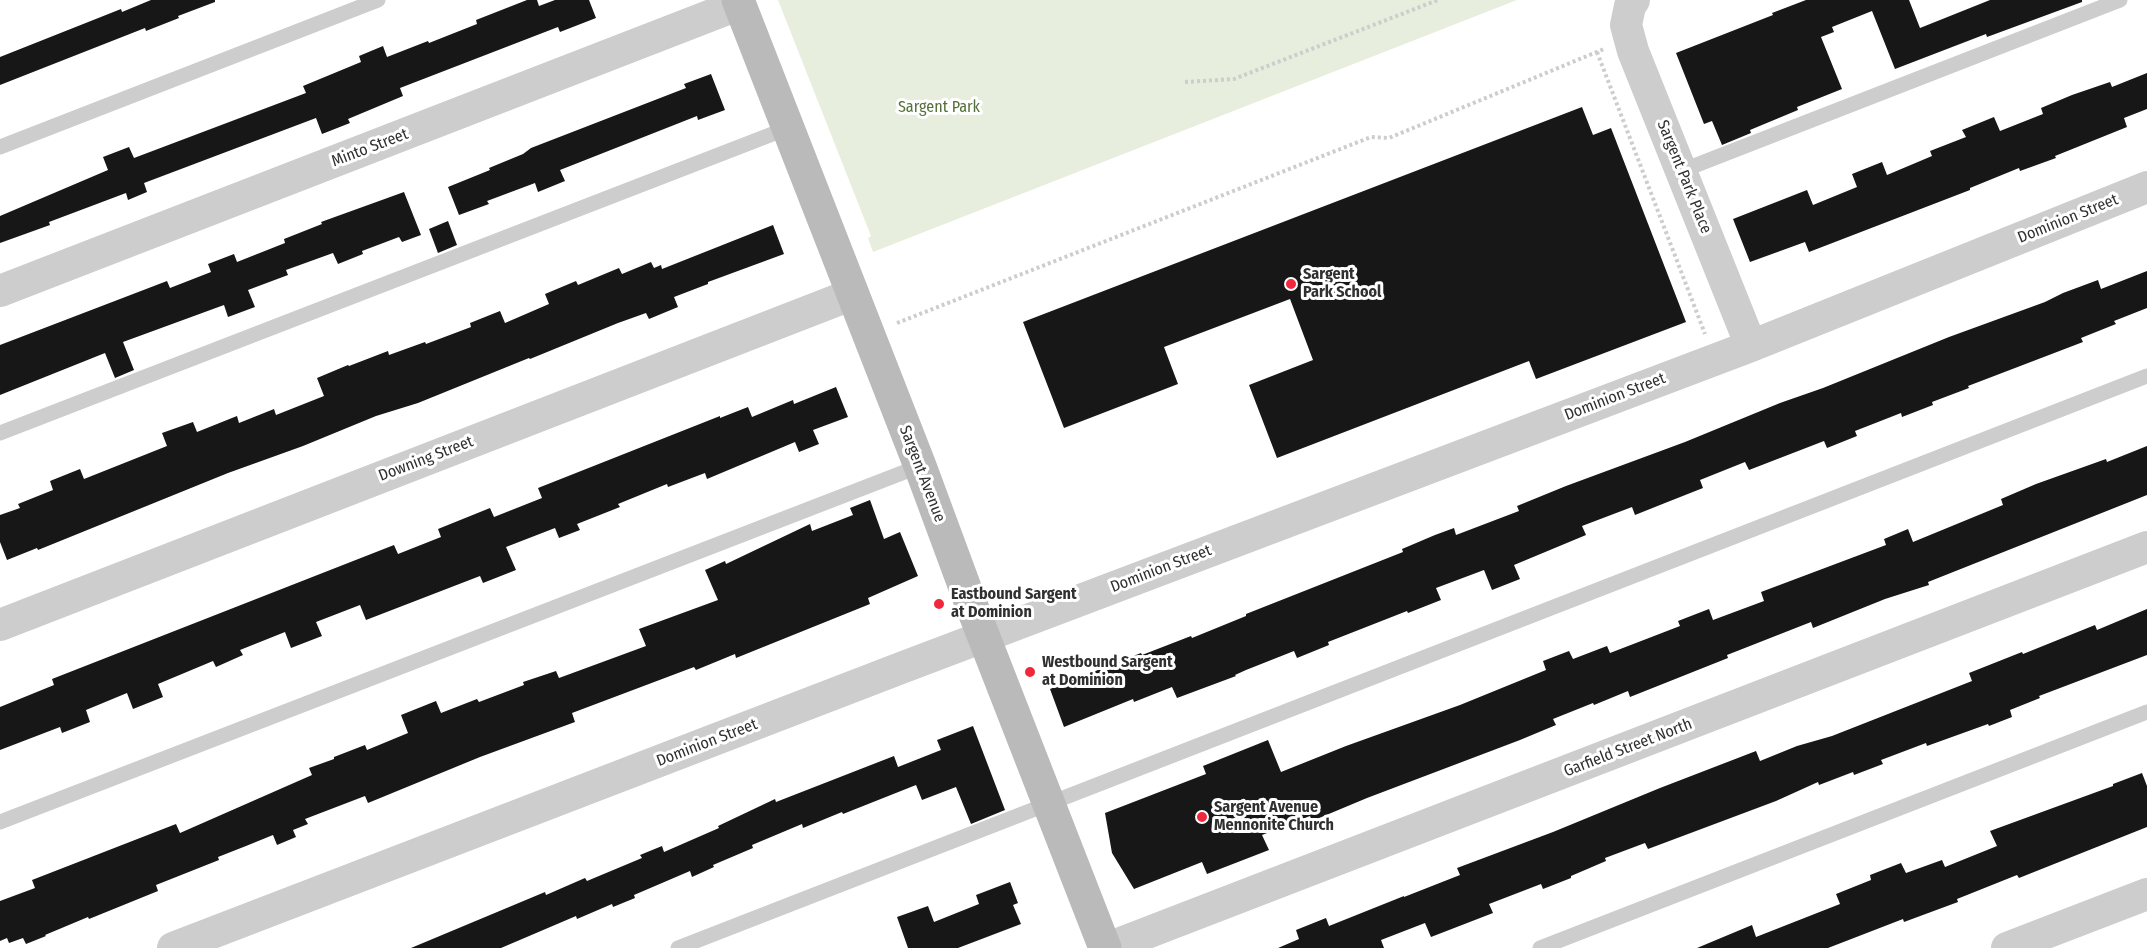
<!DOCTYPE html>
<html>
<head>
<meta charset="utf-8">
<style>
	body { margin:0 }
	canvas { display:block; background:#fff }
</style>
</head>
<body>
<canvas width="2147" height="948"></canvas>
<script>
const ctx = document.querySelector('canvas').getContext('2d');
ctx.lineJoin = 'round';
function fillPath(path, color) { ctx.fillStyle = color; ctx.fill(path, 'evenodd'); }
const toPath = rows => new Path2D(rows.map(r => 'M' + r).join(''));
function strokePath(path, color, width, dash) { ctx.strokeStyle = color; ctx.lineWidth = width; ctx.lineCap = dash ? 'butt' : 'round'; ctx.setLineDash(dash || []); ctx.stroke(path); }
function write(font, color, halo, rows, align = 'center') {
  ctx.font = font + ' "Fira Sans Condensed",sans-serif'; ctx.lineWidth = 6; ctx.setLineDash([]); ctx.textBaseline = 'middle'; ctx.strokeStyle = halo; ctx.fillStyle = color; for (const [text, x, y, turn = 0] of rows) {
    ctx.save(); ctx.translate(x, y); ctx.rotate((+turn || 0) * Math.PI / 180); ctx.textAlign = isNaN(turn) ? turn : align; if (halo) ctx.strokeText(text, 0, 0); ctx.fillText(text, 0, 0); ctx.restore();
  }
}
const green = toPath([
	[778,0,1517,0,873,252,868,238,871,236]
]);
const building = toPath([
	[151,0,215,0,215,2,178,16,179,18,146,31,145,28,0,85,0,57,121,9,122,12],
	[527,0,537,0,539,6,555,0,589,0,596,18,560,32,558,27,400,88,403,96,348,119,350,123,322,134,316,118,144,183,147,192,128,200,126,193,49,222,50,225,0,243,0,216,108,170,103,157,129,147,134,158,306,93,303,86,361,62,359,56,383,46,387,57,428,41,429,43,477,24,476,20],
	[1806,0,1909,0,1920,28,1990,0,2082,0,2082,2,1987,37,1986,34,1895,69,1872,11,1832,27,1834,32,1821,37,1842,89,1797,107,1798,110,1750,130,1751,133,1722,145,1712,121,1704,124,1676,53,1773,15,1772,13],
	[2147,73,2147,109,2124,118,2127,127,2055,156,2056,158,2020,171,2019,168,1970,188,1970,190,1809,252,1805,242,1750,262,1733,219,1807,190,1813,205,1857,187,1852,174,1882,162,1887,175,1932,156,1930,151,1966,137,1962,130,1994,117,2000,131,2043,114,2041,108,2072,95,2110,82,2112,87],
	[711,74,725,110,698,120,697,116,560,170,565,181,538,192,535,183,487,201,489,204,459,215,448,187,490,170,489,168,523,154,531,148,686,88,684,84],
	[1582,107,1593,135,1611,128,1686,322,1536,379,1529,361,1277,458,1249,385,1313,360,1290,299,1164,347,1178,384,1064,428,1023,322],
	[404,192,421,235,402,242,399,237,362,251,363,254,338,264,333,253,286,270,288,275,248,290,255,307,228,317,224,305,123,342,134,370,115,378,105,353,0,395,0,345,167,281,170,288,211,272,208,264,234,254,237,262,285,243,284,239,322,224,321,222],
	[448,221,457,245,438,253,429,229],
	[773,225,784,254,708,282,708,284,674,297,678,307,649,319,646,313,618,323,530,359,529,358,418,403,376,416,303,446,228,473,38,550,37,548,7,560,0,542,0,515,20,508,18,504,53,490,50,481,80,469,84,479,167,446,162,433,193,422,197,432,237,416,239,423,274,409,276,415,324,396,317,378,348,365,349,366,388,351,389,355,425,342,426,344,471,327,470,323,500,311,505,323,549,304,545,294,576,281,578,285,619,268,622,274,651,262,654,268,661,265,662,269],
	[2147,271,2147,308,2114,321,2116,324,2081,338,2083,342,1968,386,1969,388,1932,402,1933,405,1902,417,1901,413,1855,431,1857,436,1827,448,1824,441,1749,470,1745,462,1700,480,1703,488,1665,503,1635,515,1632,507,1582,526,1586,535,1514,565,1520,579,1492,590,1484,570,1436,588,1441,600,1408,613,1407,611,1328,642,1329,645,1297,658,1294,651,1246,670,1235,675,1236,676,1177,698,1172,687,1134,702,1133,699,1064,727,1050,689,1141,653,1142,655,1191,636,1192,638,1246,616,1246,614,1403,552,1402,549,1435,535,1454,528,1456,535,1519,511,1517,506,1566,486,1685,442,1780,403,1823,388,1949,337,2045,302,2063,293,2098,280,2101,289],
	[836,387,848,417,813,430,819,444,799,452,795,442,707,479,705,473,668,487,667,484,618,504,620,507,577,524,580,530,559,538,555,528,506,547,516,570,483,583,480,576,366,620,360,605,316,622,322,636,291,648,285,632,240,650,243,655,216,667,213,661,158,684,163,697,133,709,127,693,86,710,90,722,62,733,60,727,0,750,0,707,54,685,52,679,394,545,398,554,441,537,438,529,490,508,494,517,542,498,538,488,720,416,720,418,748,407,752,417,793,400,794,404],
	[2147,446,2147,495,1928,582,1929,585,1885,599,1813,628,1811,622,1727,655,1728,658,1630,697,1628,691,1594,705,1593,703,1553,719,1556,725,1520,740,1367,798,1312,821,1310,816,1262,835,1269,850,1207,874,1202,862,1134,889,1112,853,1105,813,1206,774,1203,766,1268,740,1281,772,1346,746,1460,705,1546,670,1543,661,1569,651,1573,659,1607,646,1610,653,1680,626,1678,621,1709,609,1713,620,1764,601,1761,592,1886,545,1884,539,1908,529,1913,542,2003,505,2001,499,2036,484,2106,459,2107,462],
	[870,500,884,539,900,532,918,576,868,598,870,604,736,658,735,654,696,670,694,667,572,713,575,722,480,757,368,803,365,796,305,819,308,824,293,830,296,837,277,845,273,835,246,846,218,857,219,860,156,885,158,891,89,919,88,917,45,935,46,936,26,944,23,938,9,943,7,938,0,941,0,901,35,888,32,880,176,824,180,833,312,775,309,768,334,759,334,757,365,745,367,750,408,733,401,715,436,701,441,713,477,699,479,702,524,685,523,682,556,671,559,678,646,646,639,629,718,600,705,570,725,561,726,564,810,524,812,531,853,515,850,508],
	[2147,609,2147,655,2039,696,2040,698,2010,710,2012,717,1989,726,1988,724,1927,746,1926,743,1881,760,1883,764,1854,775,1853,772,1819,785,1818,782,1776,801,1648,849,1645,843,1605,858,1606,861,1571,876,1571,878,1543,889,1541,884,1489,904,1493,913,1431,937,1425,923,1381,940,1384,948,1278,948,1299,939,1296,930,1326,918,1329,926,1404,896,1404,897,1460,875,1457,868,1553,832,1660,788,1756,751,1760,761,1797,746,1832,736,1972,681,1969,673,2022,652,2023,654,2095,625,2097,630],
	[973,726,1005,810,971,824,956,787,922,800,916,785,843,814,842,812,803,828,802,824,752,845,753,848,713,865,714,867,692,877,690,871,634,895,635,898,613,907,612,904,577,919,576,916,501,948,411,948,545,892,546,895,585,878,587,881,642,858,640,855,662,846,664,852,719,828,718,826,775,799,776,802,894,756,898,767,941,750,937,740],
	[2142,773,2147,786,2147,827,2019,878,2017,875,1957,899,1958,902,1904,922,1903,919,1828,948,1697,948,1752,925,1756,937,1840,904,1836,894,1871,880,1870,875,1901,863,1906,873,1942,860,1945,867,1997,846,1990,831,2113,786,2113,784],
	[1010,882,1018,903,1013,905,1021,924,958,948,908,948,897,917,928,906,934,922,979,904,976,895]
]);
const path = toPath([
	[1597,52,1705,334],
	[1185,82,1234,79,1438,0],
	[897,323,1371,137,1389,138,1604,49]
]);
const service = toPath([
	[0,147,378,0],
	[1681,171,2120,0],
	[0,433,788,128],
	[0,822,920,466],
	[678,948,2147,376],
	[1540,948,2147,712]
]);
const minor = toPath([
	[1634,0,1630,6,1626,25,1633,51,1751,346],
	[0,291,740,4],
	[0,625,853,294],
	[173,948,901,668,1751,346,2147,187],
	[1108,948,2147,547],
	[2007,948,2147,894]
]);
const secondary = toPath([
	[738,0,920,466,971,604,1105,948]
]);
const markers = [
	[1291,284,6,"#f1283c"],
	[939,604,6,"#f1283c"],
	[1030,672,6,"#f1283c"],
	[1202,817,6,"#f1283c"]
];
const parkNames = [
	["Sargent Park",939,108]
];
const streetNames = [
	["Minto Street",370,148,-21],
	["Sargent Park Place",1684,177,68],
	["Dominion Street",2068,219,-22],
	["Dominion Street",1615,397,-21],
	["Downing Street",426,459,-21],
	["Sargent Avenue",922,474,69],
	["Dominion Street",1161,569,-21],
	["Dominion Street",707,743,-21],
	["Garfield Street North",1628,748,-21]
];
const poiNames = [
	["Sargent",1303,275],
	["Park School",1303,293],
	["Eastbound Sargent",951,595],
	["at Dominion",951,613],
	["Westbound Sargent",1042,663],
	["at Dominion",1042,681],
	["Sargent Avenue",1214,808],
	["Mennonite Church",1214,826]
];
fillPath(green, '#e7eedd');
fillPath(building, '#171717');
strokePath(path, '#cdcdcd', 4, [3, 3]);
strokePath(service, '#cdcdcd', 15);
strokePath(minor, '#cdcdcd', 32);
strokePath(secondary, '#bababa', 33);
for (const [x, y, r, color] of markers) { const dot = new Path2D(); dot.arc(x, y, r, 0, 2 * Math.PI); ctx.fillStyle = color; ctx.fill(dot); strokePath(dot, '#fff', 2); }
write('16px', '#54703a', '#fff', parkNames);
write('16px', '#303030', '#fff', streetNames);
write('bold 16px', '#303030', '#fff', poiNames, 'left');
</script>
</body>
</html>
